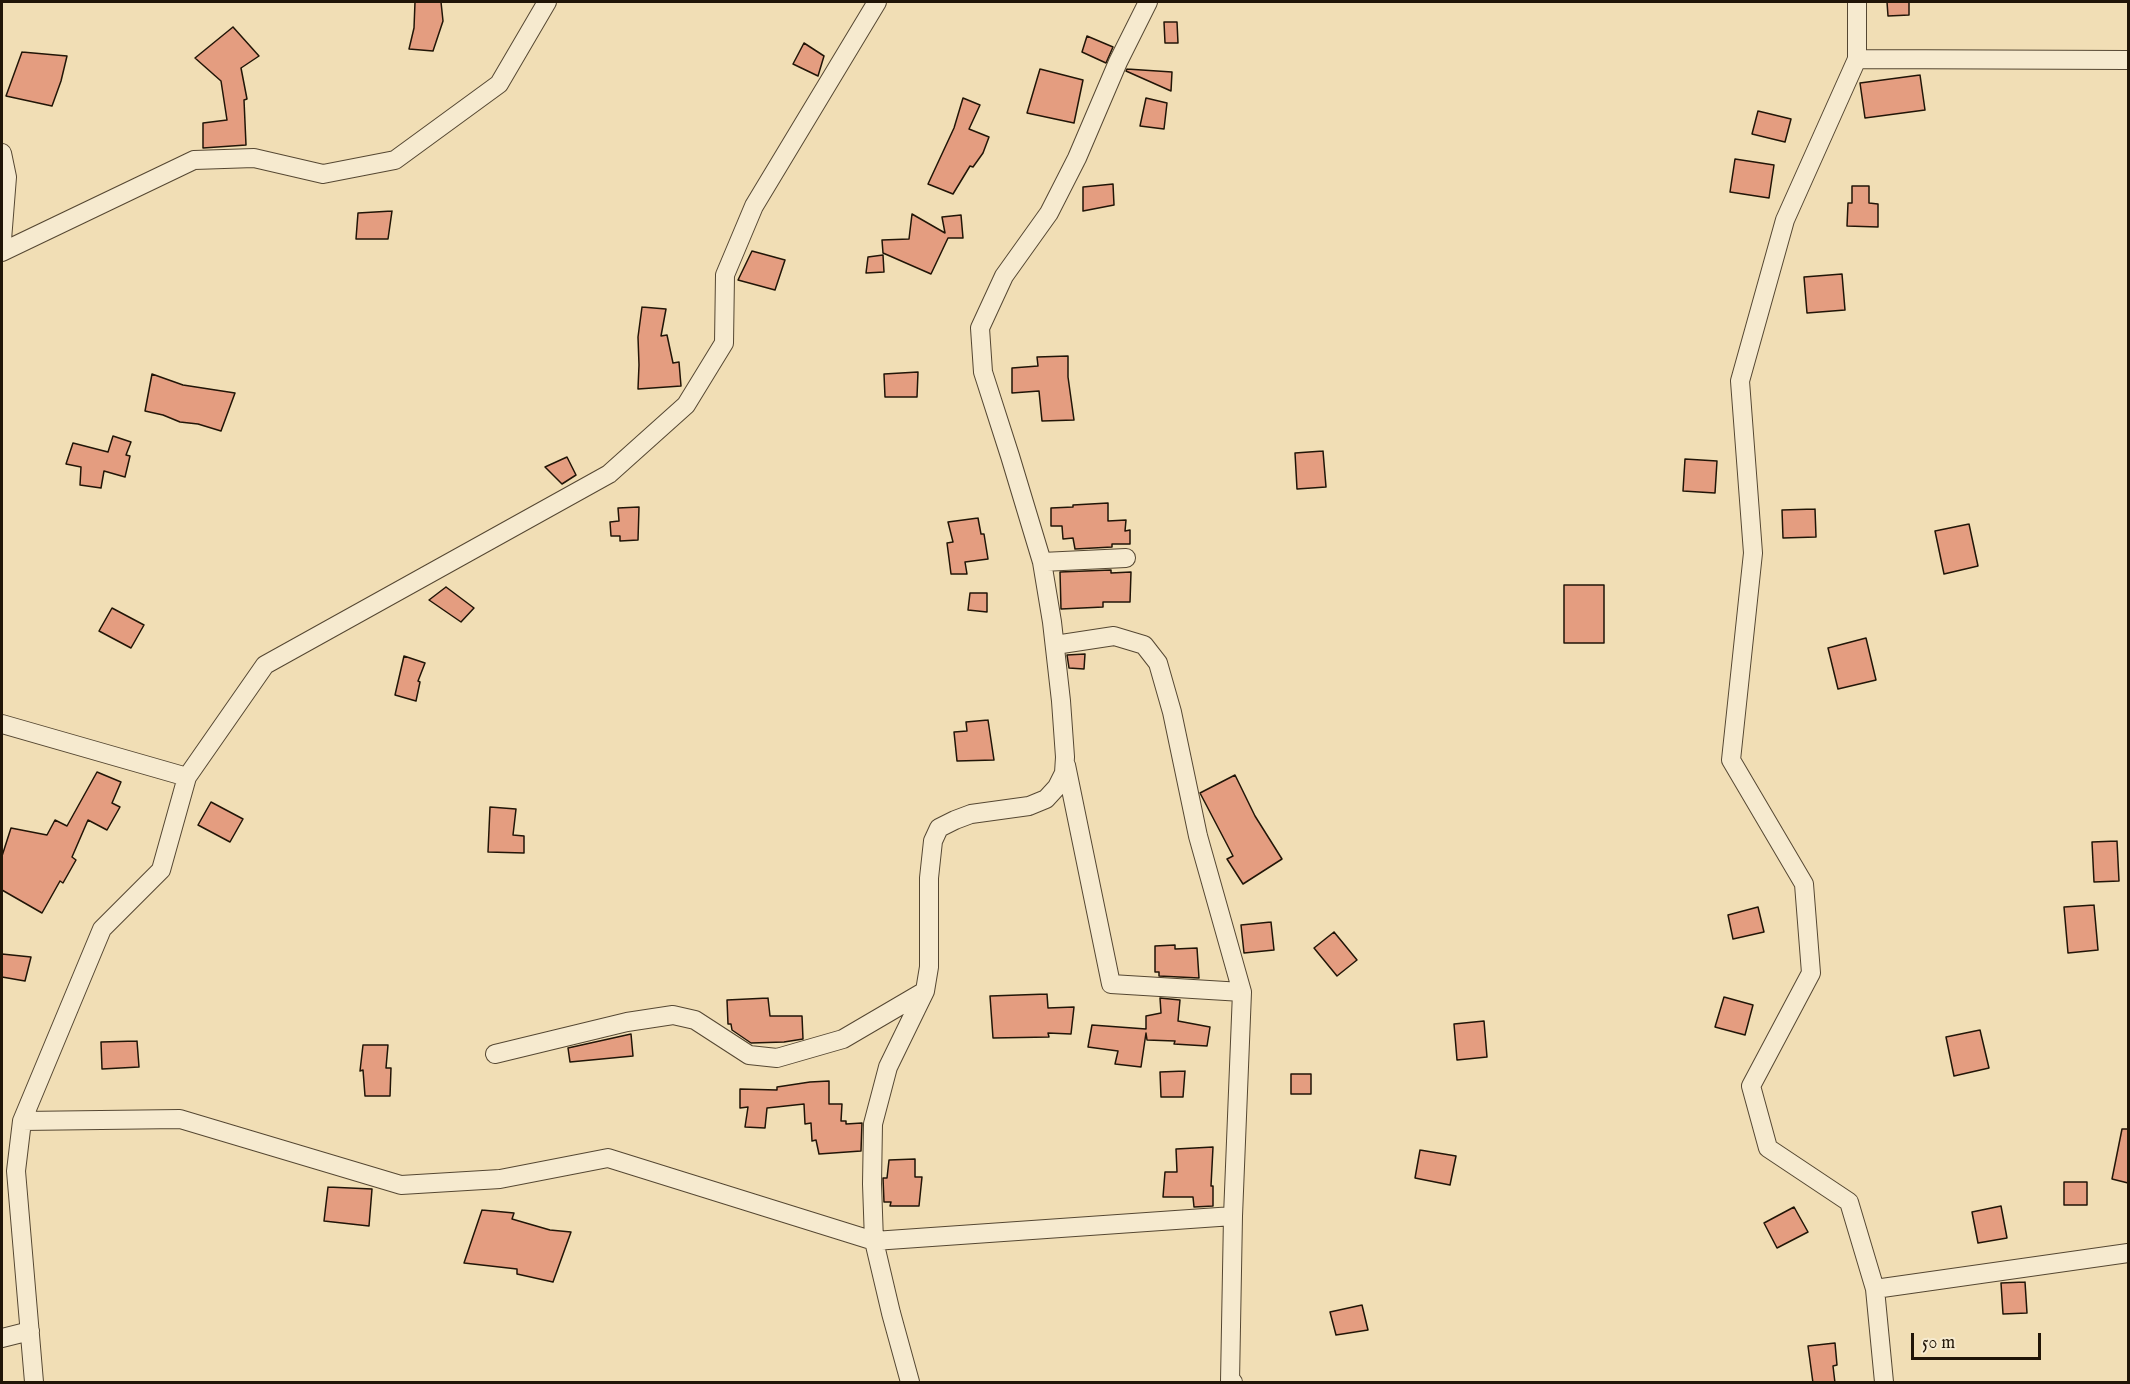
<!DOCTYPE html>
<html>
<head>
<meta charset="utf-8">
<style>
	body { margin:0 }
	#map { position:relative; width:2130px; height:1384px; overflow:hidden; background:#f1deb5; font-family:"IM FELL English",serif }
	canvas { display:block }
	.frame { position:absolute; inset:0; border:3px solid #211507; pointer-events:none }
	.scale { position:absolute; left:1911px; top:1333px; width:130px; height:27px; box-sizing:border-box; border:3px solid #211507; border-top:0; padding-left:8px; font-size:18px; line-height:21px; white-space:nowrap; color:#211507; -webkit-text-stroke:4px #f6eacf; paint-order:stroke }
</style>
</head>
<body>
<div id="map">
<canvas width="2130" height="1384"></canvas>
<div class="frame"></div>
<div class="scale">50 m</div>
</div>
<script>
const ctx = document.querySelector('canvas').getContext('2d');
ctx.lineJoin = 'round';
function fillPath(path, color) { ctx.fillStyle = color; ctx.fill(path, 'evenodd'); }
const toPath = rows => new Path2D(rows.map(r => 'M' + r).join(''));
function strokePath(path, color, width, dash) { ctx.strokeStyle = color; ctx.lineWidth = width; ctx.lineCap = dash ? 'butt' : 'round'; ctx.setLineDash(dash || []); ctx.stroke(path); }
const building = toPath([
	[415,2,441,2,443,21,433,51,409,49,414,28,415,2],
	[1887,2,1909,2,1909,15,1888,16,1887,2],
	[1164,22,1177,22,1178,43,1165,43,1164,22],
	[233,27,259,56,241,68,247,99,244,100,246,145,203,148,203,123,227,120,221,81,195,58,233,27],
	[1087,36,1113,47,1106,63,1082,52,1087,36],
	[804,43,824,56,818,76,793,64,804,43],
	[22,52,67,56,61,81,52,106,6,96,22,52],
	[1040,69,1083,80,1074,123,1027,113,1040,69],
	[1127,69,1172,72,1171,91,1126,71,1127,69],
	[1920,75,1925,110,1865,118,1860,83,1920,75],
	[963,98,980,105,969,129,989,137,983,153,973,167,970,166,953,194,928,184,954,128,963,98],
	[1146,98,1167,103,1164,129,1140,126,1146,98],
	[1758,111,1791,119,1785,142,1752,134,1758,111],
	[1735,159,1774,165,1769,198,1730,192,1735,159],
	[1113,184,1114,205,1083,211,1083,187,1113,184],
	[1852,186,1869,186,1869,203,1878,204,1878,227,1847,226,1848,203,1852,203,1852,186],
	[392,211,388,239,356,239,358,213,392,211],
	[912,214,945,233,942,217,961,215,963,238,948,238,931,274,883,253,882,240,909,239,912,214],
	[752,251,785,260,775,290,738,280,752,251],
	[883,255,884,272,866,273,868,257,883,255],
	[1842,274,1845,310,1807,313,1804,277,1842,274],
	[642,307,666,309,661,336,667,335,673,363,679,362,681,386,638,389,639,365,638,337,642,307],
	[1068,356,1068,377,1074,420,1042,421,1039,391,1012,393,1012,368,1038,366,1037,357,1068,356],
	[918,372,917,397,885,397,884,374,918,372],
	[152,374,183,385,235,393,221,431,198,424,180,422,163,415,145,411,152,374],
	[113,436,131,442,126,455,130,456,125,477,104,471,101,488,80,485,81,467,66,464,73,443,108,452,113,436],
	[1323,451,1326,487,1297,489,1295,453,1323,451],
	[567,457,576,475,562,484,545,467,567,457],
	[1685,459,1717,461,1715,493,1683,491,1685,459],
	[1108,503,1108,521,1126,520,1125,531,1130,530,1130,544,1112,544,1112,547,1075,549,1073,538,1063,539,1062,526,1051,526,1051,508,1073,507,1073,505,1108,503],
	[639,507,638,540,620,541,620,536,611,536,610,522,619,521,618,508,639,507],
	[1815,509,1816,537,1783,538,1782,510,1815,509],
	[978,518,981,534,984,534,988,559,965,562,967,574,951,574,947,543,953,542,948,522,978,518],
	[1969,524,1978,566,1944,574,1935,531,1969,524],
	[1111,570,1111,573,1131,572,1130,602,1103,602,1103,607,1061,609,1060,572,1111,570],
	[1564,585,1604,585,1604,643,1564,643,1564,585],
	[446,587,474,608,461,622,429,600,446,587],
	[970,593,987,593,987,612,968,610,970,593],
	[112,608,144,625,131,648,99,631,112,608],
	[1866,638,1876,680,1838,689,1828,648,1866,638],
	[1085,654,1084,669,1069,668,1067,655,1085,654],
	[404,656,425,663,418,681,420,682,416,701,395,695,404,656],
	[988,720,994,760,957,761,954,732,967,731,966,722,988,720],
	[97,772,121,782,112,803,120,807,107,830,88,820,72,857,76,860,63,883,60,881,42,913,2,890,2,856,11,828,47,835,55,820,67,826,97,772],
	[1235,775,1255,816,1282,859,1243,884,1227,859,1233,856,1200,793,1235,775],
	[211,802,243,819,230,842,198,825,211,802],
	[490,807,516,809,513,835,524,836,524,853,488,852,490,807],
	[2117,841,2119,881,2094,882,2092,842,2117,841],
	[2094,905,2098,950,2068,953,2064,907,2094,905],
	[1758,907,1764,932,1733,939,1728,915,1758,907],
	[1271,922,1274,950,1244,953,1241,925,1271,922],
	[1334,932,1357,960,1337,976,1314,948,1334,932],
	[1175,945,1175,949,1197,948,1199,978,1159,976,1159,972,1155,972,1155,946,1175,945],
	[2,954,31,957,25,981,2,977,2,954],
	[1047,994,1048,1008,1074,1007,1071,1034,1048,1033,1049,1037,993,1038,990,996,1047,994],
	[1724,997,1753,1005,1745,1035,1715,1027,1724,997],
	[768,998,770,1016,802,1016,803,1039,784,1042,751,1043,732,1030,731,1024,728,1024,727,1000,768,998],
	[1160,998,1180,1000,1178,1021,1210,1027,1207,1046,1174,1044,1175,1041,1147,1040,1146,1033,1141,1067,1115,1064,1118,1051,1088,1047,1092,1025,1146,1029,1146,1016,1161,1013,1160,998],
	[1484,1021,1487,1057,1457,1060,1454,1024,1484,1021],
	[1980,1030,1989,1068,1954,1076,1946,1037,1980,1030],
	[631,1034,633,1056,570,1062,568,1048,631,1034],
	[137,1041,139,1067,102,1069,101,1042,137,1041],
	[363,1045,388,1045,386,1068,391,1068,390,1096,365,1096,363,1070,360,1071,363,1045],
	[1185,1071,1183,1097,1161,1097,1160,1072,1185,1071],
	[1291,1074,1311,1074,1311,1094,1291,1094,1291,1074],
	[829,1081,829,1104,842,1104,841,1121,846,1121,846,1124,862,1123,861,1151,819,1154,816,1140,812,1141,811,1123,805,1124,804,1104,767,1108,765,1128,745,1127,748,1107,740,1108,740,1089,777,1090,777,1087,810,1082,829,1081],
	[2122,1129,2128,1129,2128,1183,2112,1179,2122,1129],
	[1213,1147,1211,1186,1213,1186,1213,1206,1194,1207,1193,1197,1163,1197,1165,1172,1177,1172,1176,1149,1213,1147],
	[1420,1150,1456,1156,1450,1185,1415,1178,1420,1150],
	[915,1159,915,1177,922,1177,919,1206,890,1206,891,1202,884,1202,883,1178,887,1178,889,1160,915,1159],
	[2064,1182,2087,1182,2087,1205,2064,1205,2064,1182],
	[328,1187,372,1189,369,1226,324,1221,328,1187],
	[2001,1206,2007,1238,1978,1243,1972,1212,2001,1206],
	[1794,1207,1808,1232,1777,1248,1764,1223,1794,1207],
	[482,1210,514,1213,512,1219,550,1230,571,1232,553,1282,517,1274,517,1269,464,1263,482,1210],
	[2025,1282,2027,1313,2003,1314,2001,1283,2025,1282],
	[1362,1305,1368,1330,1336,1335,1330,1312,1362,1305],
	[1835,1343,1837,1365,1833,1366,1835,1383,1813,1383,1808,1346,1835,1343]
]);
const minor = toPath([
	[1857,2,1857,59,1785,220,1740,381,1753,553,1731,760,1804,884,1811,973,1751,1086,1768,1148,1849,1202,1875,1289],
	[1857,59,2128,60],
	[2,153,7,177,2,240],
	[2,252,194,160,254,158,323,174,395,160,499,84,547,2],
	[1042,562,1126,558],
	[1055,645,1114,636,1144,645,1158,663,1172,712,1198,836,1242,992,1233,1216,1230,1382,1233,1382],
	[2,724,187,777],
	[1066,765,1111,984,1242,992],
	[495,1054,627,1022,673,1015,695,1020,749,1055,777,1058,843,1039,925,991],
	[22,1121,180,1119,401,1185,500,1179,608,1158,874,1241,1233,1216],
	[2,1338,30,1331],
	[34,1382,16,1171,22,1121,102,929,161,870,187,777,265,665,609,474,686,405,724,343,725,275,754,206,877,2],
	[910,1382,891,1313,874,1241,872,1184,873,1124,888,1067,925,991,929,967,929,878,933,841,939,828,955,820,971,814,1029,806,1046,799,1057,787,1064,773,1065,757,1061,701,1052,622,1042,562,1010,456,983,372,980,328,1004,276,1049,213,1077,158,1118,62,1148,2],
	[1884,1382,1875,1289,2128,1253]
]);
fillPath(building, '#e49d80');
strokePath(building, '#211507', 1.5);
strokePath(minor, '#554732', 20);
strokePath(minor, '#f6eacf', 18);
</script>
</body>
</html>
